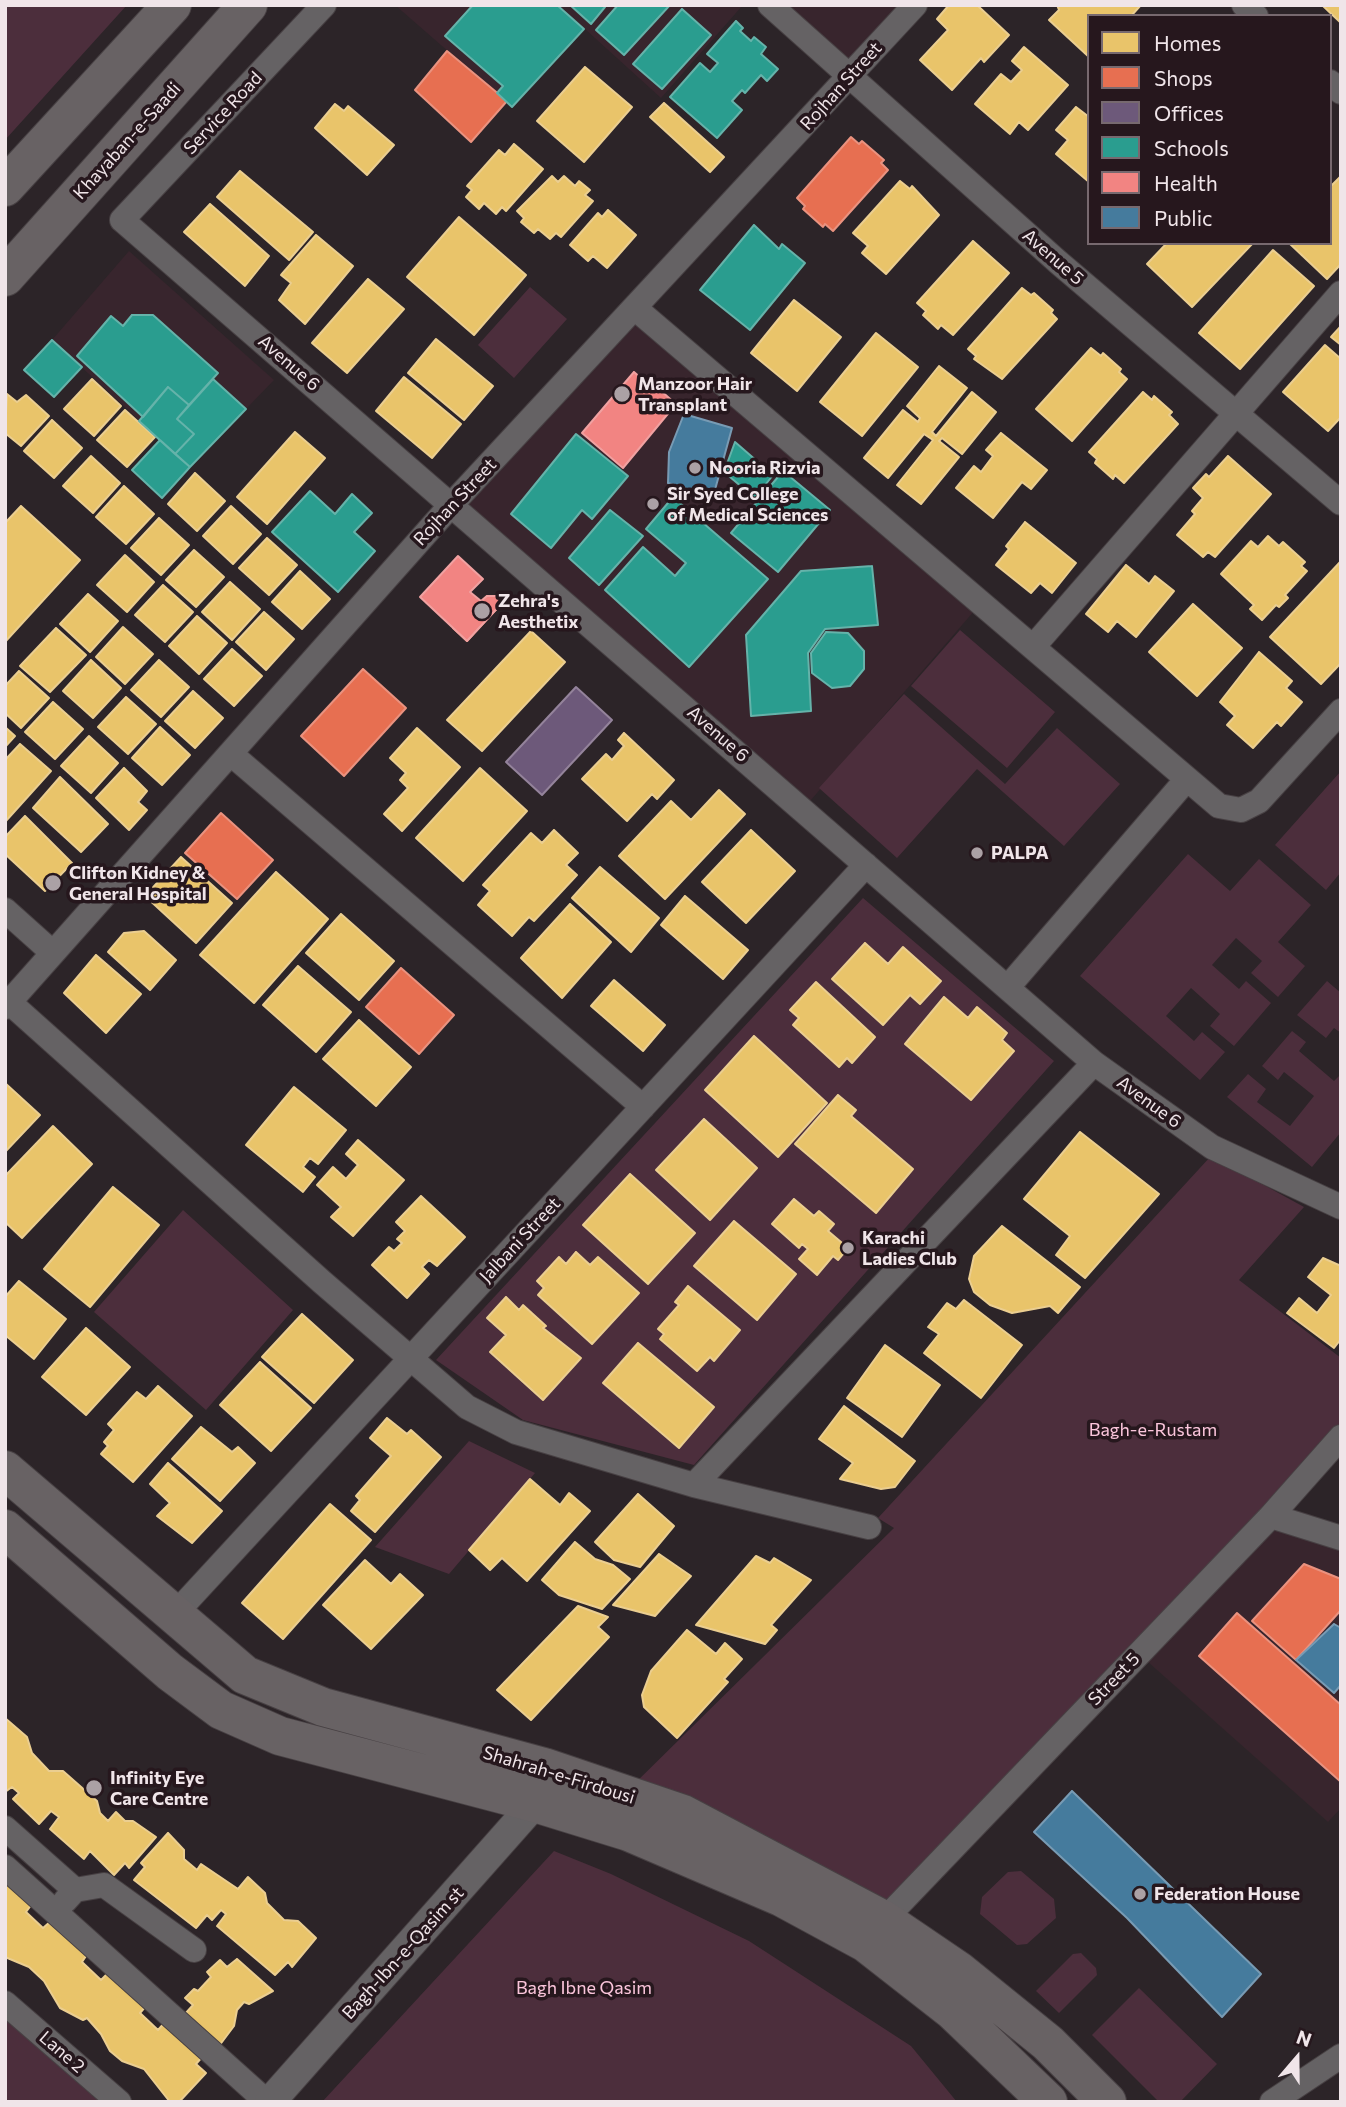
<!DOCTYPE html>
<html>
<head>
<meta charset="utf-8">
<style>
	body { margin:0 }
	#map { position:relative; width:1346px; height:2107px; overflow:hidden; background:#2c2428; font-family:Commissioner,sans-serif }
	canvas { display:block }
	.frame { position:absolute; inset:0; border:7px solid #f0e5e9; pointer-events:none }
	.legend { position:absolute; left:1087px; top:14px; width:245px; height:231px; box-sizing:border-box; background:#26171d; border:2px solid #77696f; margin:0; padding:9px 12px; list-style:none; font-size:21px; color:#f0e5e9 }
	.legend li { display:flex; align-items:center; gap:14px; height:35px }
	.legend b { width:35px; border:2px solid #77696f }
	.north { position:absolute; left:1262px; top:2023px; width:70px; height:70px; -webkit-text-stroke:5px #26171d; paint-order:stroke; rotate:20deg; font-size:19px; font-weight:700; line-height:28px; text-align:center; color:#f0e5e9 }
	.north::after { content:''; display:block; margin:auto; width:24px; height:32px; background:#f0e5e9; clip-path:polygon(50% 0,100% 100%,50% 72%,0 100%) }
</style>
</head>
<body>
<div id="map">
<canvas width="1346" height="2107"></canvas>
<div class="frame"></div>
<ul class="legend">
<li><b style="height:19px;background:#e9c46a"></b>Homes</li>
<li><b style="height:19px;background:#e76f51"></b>Shops</li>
<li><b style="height:19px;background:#6d597a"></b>Offices</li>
<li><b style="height:19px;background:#2a9d8f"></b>Schools</li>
<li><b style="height:19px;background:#f28482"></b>Health</li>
<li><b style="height:19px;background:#457b9d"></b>Public</li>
</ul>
<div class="north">N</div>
</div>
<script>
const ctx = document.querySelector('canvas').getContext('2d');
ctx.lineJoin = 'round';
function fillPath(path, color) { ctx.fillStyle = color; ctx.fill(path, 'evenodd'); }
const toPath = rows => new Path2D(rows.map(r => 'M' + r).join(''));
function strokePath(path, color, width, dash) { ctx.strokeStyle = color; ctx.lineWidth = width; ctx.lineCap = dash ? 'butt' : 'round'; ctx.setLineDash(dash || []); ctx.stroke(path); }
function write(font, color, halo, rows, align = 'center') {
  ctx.font = font + ' Commissioner,sans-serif'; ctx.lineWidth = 7; ctx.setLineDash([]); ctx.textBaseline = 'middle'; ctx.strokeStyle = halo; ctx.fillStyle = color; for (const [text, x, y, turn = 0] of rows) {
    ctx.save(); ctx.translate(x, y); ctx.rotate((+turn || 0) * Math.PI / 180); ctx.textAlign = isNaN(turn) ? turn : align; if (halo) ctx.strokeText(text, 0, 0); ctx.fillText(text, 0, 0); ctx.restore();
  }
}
const built = toPath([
	[395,5,558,6,743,5,661,98,585,29,512,107],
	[770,5,915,5,851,76],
	[129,251,274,380,190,467,52,340],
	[636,309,981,603,798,815,449,512],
	[1268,1518,1341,1540,1341,1808,1328,1822,1139,1654]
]);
const green = toPath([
	[5,5,127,5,5,140],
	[530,287,567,319,514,378,478,345],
	[960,630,1055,712,1007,768,911,686],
	[904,694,1005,784,1057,728,1120,784,1064,846,977,769,897,858,819,788],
	[1341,771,1341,872,1326,890,1275,845],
	[1188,854,1230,891,1259,859,1311,905,1278,942,1305,966,1278,997,1251,973,1262,961,1236,938,1212,965,1239,989,1246,981,1271,1003,1234,1046,1210,1026,1220,1014,1191,988,1166,1016,1194,1041,1202,1032,1225,1052,1200,1080,1080,976],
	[863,898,1054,1061,694,1465,523,1420,436,1360],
	[1327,981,1341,993,1341,1033,1334,1028,1326,1038,1297,1015],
	[1292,1031,1306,1042,1299,1051,1334,1081,1341,1074,1341,1132,1312,1167,1227,1097,1248,1074,1266,1089,1257,1102,1290,1126,1314,1096,1284,1072,1278,1080,1262,1066],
	[1211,1156,1304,1207,1239,1280,1341,1358,1341,1436,883,1920,624,1794,894,1528,878,1518],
	[183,1210,293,1310,206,1410,94,1312],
	[469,1441,535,1473,449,1574,375,1547],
	[554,1851,611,1874,749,1941,911,2046,957,2102,322,2102],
	[1021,1871,1054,1899,1056,1918,1027,1944,1017,1945,980,1914,982,1897,1008,1872],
	[1081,1953,1096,1968,1097,1975,1059,2013,1036,1991,1073,1954],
	[1139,1988,1217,2064,1180,2102,1159,2102,1092,2035],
	[5,2016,101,2102,5,2102]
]);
const homes = toPath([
	[949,5,977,5,1009,35,984,62,981,58,952,90,920,60,948,30,937,19,949,5],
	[1057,5,1141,5,1131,16,1089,16,1089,57,1049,20,1059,10,1057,5],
	[1322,5,1341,5,1341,23,1322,5],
	[1024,47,1068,85,1028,130,1019,122,1010,134,975,104,1001,74,1011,82,1022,70,1012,61,1024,47],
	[585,67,632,107,584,162,537,121,585,67],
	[664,103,724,157,710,172,650,117,664,103],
	[335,104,344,111,348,106,394,145,367,175,315,128,335,104],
	[1076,107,1089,117,1089,182,1056,154,1068,140,1056,130,1076,107],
	[514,144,543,169,506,211,502,207,496,214,484,203,479,209,466,197,472,190,467,186,499,150,505,155,514,144],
	[240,171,313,232,289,260,217,197,240,171],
	[552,176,558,182,564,176,575,186,579,181,590,190,585,195,593,201,561,237,556,233,550,239,538,229,534,233,521,222,524,218,517,211,552,176],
	[1341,176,1341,264,1327,279,1289,243,1330,243,1330,187,1341,176],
	[900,181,910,189,912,186,939,215,886,274,862,253,868,246,853,233,900,181],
	[210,204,269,256,245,286,184,232,210,204],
	[608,210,636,235,607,268,593,256,588,261,570,245,598,213,602,217,608,210],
	[459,217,526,275,474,335,407,277,459,217],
	[316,235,353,266,305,324,279,300,291,283,281,275,316,235],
	[973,241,1009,273,953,335,941,325,938,329,923,315,926,311,917,303,973,241],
	[1167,243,1253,243,1192,307,1147,264,1167,243],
	[1273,250,1314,286,1240,369,1199,333,1273,250],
	[368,279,404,309,347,373,312,343,368,279],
	[1022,288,1031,295,1034,293,1053,310,1051,313,1057,319,1002,379,974,359,976,356,968,349,1022,288],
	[794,300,841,337,797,391,751,353,794,300],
	[1341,326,1341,345,1331,337,1341,326],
	[876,333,918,367,862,436,820,402,876,333],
	[436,339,493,386,464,420,408,373,436,339],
	[1325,345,1341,359,1341,417,1328,431,1283,392,1325,345],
	[1091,348,1101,356,1103,353,1121,369,1119,372,1127,379,1072,441,1036,409,1091,348],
	[939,366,967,388,932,432,936,436,972,392,996,412,962,454,942,438,939,441,959,457,921,504,897,485,933,440,924,434,888,478,864,458,903,410,918,422,920,418,907,406,939,366],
	[404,377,461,424,432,458,376,411,404,377],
	[92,379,121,406,94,436,64,409,92,379],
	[1143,392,1152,400,1154,396,1172,412,1169,415,1178,424,1124,483,1115,475,1113,479,1095,463,1097,459,1089,452,1143,392],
	[7,394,17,402,26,395,49,416,21,446,5,433,7,394],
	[125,410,155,437,127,467,97,440,125,410],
	[52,420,82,448,54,478,24,451,52,420],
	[295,432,325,458,267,524,237,497,295,432],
	[1001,433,1047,470,1031,489,1022,482,993,518,956,488,974,466,981,472,993,456,986,450,1001,433],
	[91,456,120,483,93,513,63,486,91,456],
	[1228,456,1271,494,1215,557,1208,552,1203,557,1177,535,1195,514,1192,511,1203,498,1193,488,1206,474,1209,477,1228,456],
	[195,473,225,501,197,531,168,504,195,473],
	[124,486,154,514,126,544,96,517,124,486],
	[21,506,80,560,5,642,5,523,21,506],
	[231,506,261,534,233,564,203,536,231,506],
	[159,518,189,545,161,575,131,548,159,518],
	[1025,522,1076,563,1052,593,1040,583,1031,593,996,565,1009,549,1006,546,1025,522],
	[1268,536,1279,546,1283,542,1305,562,1301,566,1307,571,1285,595,1288,598,1279,607,1276,605,1262,620,1250,609,1254,605,1221,574,1251,541,1258,547,1268,536],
	[267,538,297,565,269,595,239,568,267,538],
	[194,550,224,577,196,607,166,580,194,550],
	[125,555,154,582,127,612,97,585,125,555],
	[1341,561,1341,663,1321,684,1270,637,1341,561],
	[1126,565,1149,584,1155,576,1174,591,1136,637,1117,621,1108,632,1086,614,1126,565],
	[300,571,330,599,302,629,272,602,300,571],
	[230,582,260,609,232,640,202,612,230,582],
	[163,585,193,612,165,642,135,615,163,585],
	[88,594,118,621,90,652,60,624,88,594],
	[1193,604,1242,648,1197,696,1149,652,1193,604],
	[264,612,294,639,266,670,236,642,264,612],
	[197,616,227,643,199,674,169,646,197,616],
	[123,627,153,654,125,684,96,657,123,627],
	[56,628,86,655,50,692,20,666,56,628],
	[531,631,565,662,482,751,447,720,531,631],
	[232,649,262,676,234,706,204,679,232,649],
	[1259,652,1292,681,1286,688,1302,702,1281,726,1277,722,1253,748,1227,725,1235,716,1220,702,1259,652],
	[91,660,121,688,93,718,63,691,91,660],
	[159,660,189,687,161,717,131,690,159,660],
	[19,671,49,698,21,728,5,713,5,686,19,671],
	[193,691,223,718,195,748,165,721,193,691],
	[126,697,156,724,128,754,98,727,126,697],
	[53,702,83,729,55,759,25,732,53,702],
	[5,727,15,736,5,747,5,727],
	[160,727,190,755,162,785,132,758,160,727],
	[417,728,460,767,402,831,384,814,408,788,400,780,406,773,390,758,417,728],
	[624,733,674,780,657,799,652,794,627,821,582,779,606,754,612,760,624,746,618,740,624,733],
	[89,736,118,763,91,793,61,766,89,736],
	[20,744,51,771,5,822,5,760,20,744],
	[124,768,147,791,138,802,147,810,129,830,96,798,124,768],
	[480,768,527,811,463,881,416,838,480,768],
	[60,777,108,824,81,852,33,808,60,777],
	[719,790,745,814,665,899,619,856,671,801,691,820,719,790],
	[25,816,72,863,45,891,5,854,5,837,25,816],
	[554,830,578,853,566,865,577,875,534,921,529,917,512,936,478,905,490,891,483,885,531,833,542,843,554,830],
	[751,830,795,871,746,923,702,882,751,830],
	[181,857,232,903,196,943,145,896,181,857],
	[600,867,659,918,631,952,572,898,600,867],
	[276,872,328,919,254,1003,200,955,276,872],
	[685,896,748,950,723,979,661,925,685,896],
	[570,904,611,942,562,998,521,958,570,904],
	[341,914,394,961,359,1000,306,953,341,914],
	[144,931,176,960,150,990,108,952,124,933,144,931],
	[865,943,888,964,903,947,941,981,920,1004,910,995,883,1025,832,979,865,943],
	[96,955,141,994,106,1033,64,993,96,955],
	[298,966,351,1012,316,1052,263,1005,298,966],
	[614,980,665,1025,643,1051,591,1006,614,980],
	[816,982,875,1037,852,1063,847,1058,839,1067,793,1025,799,1018,790,1010,816,982],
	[944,997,968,1018,977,1007,1007,1033,1002,1040,1014,1051,971,1100,905,1044,944,997],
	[359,1020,411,1067,376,1106,323,1059,359,1020],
	[754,1036,827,1103,778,1157,705,1090,754,1036],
	[5,1083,40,1115,5,1152,5,1083],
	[294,1087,346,1130,318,1164,310,1158,303,1167,315,1177,303,1192,246,1145,294,1087],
	[838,1095,856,1110,851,1116,913,1169,876,1213,795,1144,838,1095],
	[704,1119,757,1168,710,1220,656,1170,704,1119],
	[53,1126,92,1164,22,1238,5,1222,5,1176,53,1126],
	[1080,1132,1159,1194,1085,1278,1056,1255,1070,1236,1024,1199,1080,1132],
	[358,1140,404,1180,353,1236,331,1217,341,1207,317,1185,333,1167,346,1179,358,1165,346,1154,358,1140],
	[630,1174,695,1233,648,1284,583,1225,630,1174],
	[113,1187,159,1225,90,1307,44,1269,113,1187],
	[421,1196,465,1237,437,1266,429,1260,422,1267,429,1274,407,1298,372,1265,389,1247,394,1251,402,1243,397,1239,405,1231,396,1222,421,1196],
	[794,1199,814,1216,819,1211,834,1224,828,1231,848,1248,838,1260,833,1256,817,1275,799,1259,808,1249,802,1244,799,1248,772,1224,794,1199],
	[734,1221,796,1274,757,1320,694,1266,734,1221],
	[1002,1226,1080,1287,1058,1313,1050,1306,1012,1313,990,1305,974,1292,969,1279,974,1256,1002,1226],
	[576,1252,590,1265,598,1257,639,1293,592,1344,538,1295,544,1288,537,1281,559,1257,566,1264,576,1252],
	[1323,1258,1341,1266,1341,1339,1334,1348,1287,1313,1299,1298,1317,1313,1331,1295,1308,1277,1323,1258],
	[19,1281,66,1319,34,1359,5,1335,5,1297,19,1281],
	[688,1286,740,1330,714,1361,710,1357,697,1371,660,1339,664,1334,658,1329,679,1305,675,1302,688,1286],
	[506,1297,519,1310,523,1305,546,1326,543,1328,581,1358,543,1400,490,1352,506,1335,487,1318,506,1297],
	[964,1300,1022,1345,981,1398,924,1353,939,1334,928,1327,947,1303,956,1309,964,1300],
	[302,1314,353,1360,314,1403,262,1357,302,1314],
	[86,1328,130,1367,86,1415,42,1377,86,1328],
	[638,1343,714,1407,679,1448,603,1383,638,1343],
	[885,1345,940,1385,902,1437,847,1398,885,1345],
	[260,1362,311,1408,271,1451,220,1405,260,1362],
	[158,1386,192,1416,133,1482,101,1454,108,1446,104,1442,114,1430,108,1424,137,1392,146,1399,158,1386],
	[844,1406,915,1461,895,1487,881,1489,840,1479,853,1463,819,1439,844,1406],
	[387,1418,407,1434,411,1430,441,1457,375,1532,351,1511,360,1500,356,1496,391,1456,370,1438,387,1418],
	[201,1427,232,1452,238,1447,255,1463,220,1501,172,1459,201,1427],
	[168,1463,222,1511,192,1543,157,1516,170,1503,150,1484,168,1463],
	[530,1479,560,1505,569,1493,590,1511,527,1581,502,1558,490,1570,469,1550,530,1479],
	[638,1494,674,1526,640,1567,614,1560,595,1542,638,1494],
	[330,1504,371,1540,283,1639,242,1603,330,1504],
	[575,1542,595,1559,613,1565,630,1579,602,1609,559,1595,542,1580,575,1542],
	[659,1554,691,1576,655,1616,613,1605,659,1554],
	[756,1556,770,1563,774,1558,811,1580,771,1625,777,1630,765,1644,696,1625,756,1556],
	[365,1560,391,1584,400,1574,423,1595,371,1649,323,1605,365,1560],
	[578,1606,608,1617,598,1627,609,1637,531,1720,497,1690,578,1606],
	[687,1630,716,1654,725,1643,742,1659,724,1679,728,1682,677,1738,644,1707,642,1695,651,1671,687,1630],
	[5,1718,27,1737,32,1753,49,1771,63,1771,97,1801,100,1813,108,1821,116,1812,125,1821,133,1821,156,1837,129,1868,125,1863,114,1875,90,1851,84,1859,50,1829,59,1817,51,1811,39,1824,13,1799,19,1793,12,1787,5,1792,5,1718],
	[168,1833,184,1850,184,1859,197,1870,201,1864,238,1889,248,1877,265,1893,267,1903,284,1920,298,1921,316,1938,292,1967,288,1962,275,1975,217,1926,226,1914,221,1910,212,1920,207,1915,196,1928,134,1880,145,1867,141,1863,168,1833],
	[5,1880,32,1904,26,1912,43,1928,51,1921,88,1953,82,1962,101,1980,109,1972,146,2006,140,2013,158,2030,166,2021,203,2056,196,2064,206,2073,179,2102,170,2102,144,2069,122,2061,110,2051,101,2034,87,2018,83,2020,60,2008,44,1981,29,1967,5,1957,5,1880],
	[237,1959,273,1991,249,2004,244,2002,237,2010,234,2026,219,2046,185,2014,193,2005,185,1998,194,1989,198,1991,211,1977,207,1972,220,1960,227,1967,237,1959]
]);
const shops = toPath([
	[447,51,507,101,471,142,415,90,447,51],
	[851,137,859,144,862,141,884,160,881,163,888,170,833,231,825,224,823,227,803,209,805,206,797,198,851,137],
	[487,596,497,596,503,602,467,641,453,628,487,596],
	[363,669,406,708,344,776,301,736,363,669],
	[221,813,273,860,237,899,185,853,221,813],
	[401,968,454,1015,419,1054,366,1007,401,968],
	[1304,1564,1341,1579,1341,1610,1296,1660,1252,1621,1304,1564],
	[1237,1613,1341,1705,1341,1782,1199,1656,1237,1613]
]);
const offices = toPath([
	[576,687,612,720,542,795,506,762,576,687]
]);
const schools = toPath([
	[473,5,557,5,584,29,512,107,497,93,503,86,445,36,473,5],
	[570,5,603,5,605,7,591,24,570,5],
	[618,5,670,5,624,55,596,30,618,5],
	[682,9,711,35,662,89,633,64,682,9],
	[736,21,743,28,740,31,751,41,754,37,766,47,761,54,778,69,767,81,761,75,745,93,742,90,732,101,742,110,717,138,670,97,700,63,710,72,718,63,707,54,736,21],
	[754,225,779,249,782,244,805,263,750,330,700,290,754,225],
	[132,315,153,315,218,373,189,405,168,387,143,417,77,356,111,316,123,326,132,315],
	[52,340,82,367,54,397,24,370,52,340],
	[213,379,246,409,190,467,175,454,194,434,177,419,213,379],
	[168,387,189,405,177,419,194,434,175,454,139,421,168,387],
	[576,434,628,476,592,519,582,510,551,548,511,514,576,434],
	[160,440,190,467,162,498,132,470,160,440],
	[735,442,773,475,755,498,724,472,735,442],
	[783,471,830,510,778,572,731,533,783,471],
	[310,491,335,514,352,494,372,513,354,532,375,551,338,592,272,532,310,491],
	[673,497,768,579,689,667,605,590,643,547,675,576,686,563,646,529,673,497],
	[610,510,643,536,599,585,569,558,610,510],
	[872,566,878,625,825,629,808,653,811,711,751,716,746,635,801,571,872,566],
	[826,632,848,633,864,651,864,669,850,686,832,688,812,673,811,653,826,632]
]);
const health = toPath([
	[634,372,642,379,645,377,676,404,623,468,582,433,634,372],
	[458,556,483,579,470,592,481,601,487,596,497,596,503,602,467,641,420,597,458,556]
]);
const public = toPath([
	[684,414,732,428,713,497,668,483,669,452,684,414],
	[1334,1624,1341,1628,1341,1685,1334,1693,1296,1660,1334,1624],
	[1072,1791,1261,1974,1222,2017,1127,1918,1034,1832,1072,1791]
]);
const minor = toPath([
	[324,5,122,220,1094,1063,1212,1147,1341,1207],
	[770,5,1058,262,1341,503],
	[1244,5,1256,16],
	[1330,82,1341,92],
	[636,309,1219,806,1241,810,1259,801,1341,711],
	[1033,647,1341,293],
	[231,754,643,1107],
	[5,910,53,953],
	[1008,987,1187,779],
	[9,1002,322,1282,467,1407,516,1432,694,1485,869,1527],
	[5,1007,452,504,915,5],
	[694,1485,1094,1063],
	[1271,1516,1341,1538],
	[174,1615,866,865],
	[5,1828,75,1890,65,1901],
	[5,1867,267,2102],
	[75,1890,104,1885,194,1950],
	[884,1920,1271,1516,1341,1437],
	[5,2003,119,2102],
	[1272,2102,1341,2056]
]);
const tertiary = toPath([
	[270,2102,535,1803]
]);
const primary = toPath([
	[5,187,172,5],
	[5,277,248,5],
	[5,1470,245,1675,323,1707,544,1767,683,1814,884,1920,959,1971,1048,2043,1107,2102],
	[5,1529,170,1672,221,1710,280,1736,535,1803,629,1832,781,1897,866,1943,953,2011,1048,2102]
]);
const markers = [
	[622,394,9,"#aba1a5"],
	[695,468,7,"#aba1a5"],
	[653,504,7,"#aba1a5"],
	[482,611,9,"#aba1a5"],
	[977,853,7,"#aba1a5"],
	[53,883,9,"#aba1a5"],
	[848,1248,7,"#aba1a5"],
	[94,1788,9,"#aba1a5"],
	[1140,1894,7,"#aba1a5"]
];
const streetNames = [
	["Rojhan Street",841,86,-48],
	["Service Road",223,113,-47],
	["Khayaban-e-Saadi",127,141,-48],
	["Avenue 5",1053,257,41],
	["Avenue 6",289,363,41],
	["Rojhan Street",455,502,-47],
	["Avenue 6",718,734,41],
	["Avenue 6",1149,1102,36],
	["Jalbani Street",520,1240,-47],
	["Street 5",1114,1679,-46],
	["Shahrah-e-Firdousi",559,1775,17],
	["Bagh-Ibn-e-Qasim st",403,1953,-48],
	["Lane 2",62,2052,41]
];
const poiNames = [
	["Manzoor Hair",638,384],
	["Transplant",638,405],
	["Nooria Rizvia",709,468],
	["Sir Syed College",667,494],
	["of Medical Sciences",667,515],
	["Zehra's",498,601],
	["Aesthetix",498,622],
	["PALPA",991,853],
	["Clifton Kidney &",69,873],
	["General Hospital",69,894],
	["Karachi",862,1238],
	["Ladies Club",862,1259],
	["Infinity Eye",110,1778],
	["Care Centre",110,1799],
	["Federation House",1154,1894]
];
const parkNames = [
	["Bagh-e-Rustam",1153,1430],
	["Bagh Ibne Qasim",584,1988]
];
fillPath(built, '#38252d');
fillPath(green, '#4c2e3c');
fillPath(homes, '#e9c46a');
strokePath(homes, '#ebce90', 2);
fillPath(shops, '#e76f51');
strokePath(shops, '#ea927f', 2);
fillPath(offices, '#6d597a');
strokePath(offices, '#94839b', 2);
fillPath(schools, '#2a9d8f');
strokePath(schools, '#65b3aa', 2);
fillPath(health, '#f28482');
strokePath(health, '#f1a1a1', 2);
fillPath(public, '#457b9d');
strokePath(public, '#789bb4', 2);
strokePath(minor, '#474043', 26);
strokePath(tertiary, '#474043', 32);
strokePath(primary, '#474043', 40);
strokePath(minor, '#656264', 24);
strokePath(tertiary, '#656264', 30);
strokePath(primary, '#686264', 38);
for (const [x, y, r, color] of markers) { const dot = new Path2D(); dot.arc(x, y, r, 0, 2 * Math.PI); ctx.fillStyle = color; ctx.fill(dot); strokePath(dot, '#26171d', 2.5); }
write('18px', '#f0e5e9', '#26171d', streetNames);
write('bold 18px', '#f0e5e9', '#26171d', poiNames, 'left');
write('18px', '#fbc5db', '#26171d', parkNames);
</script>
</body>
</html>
